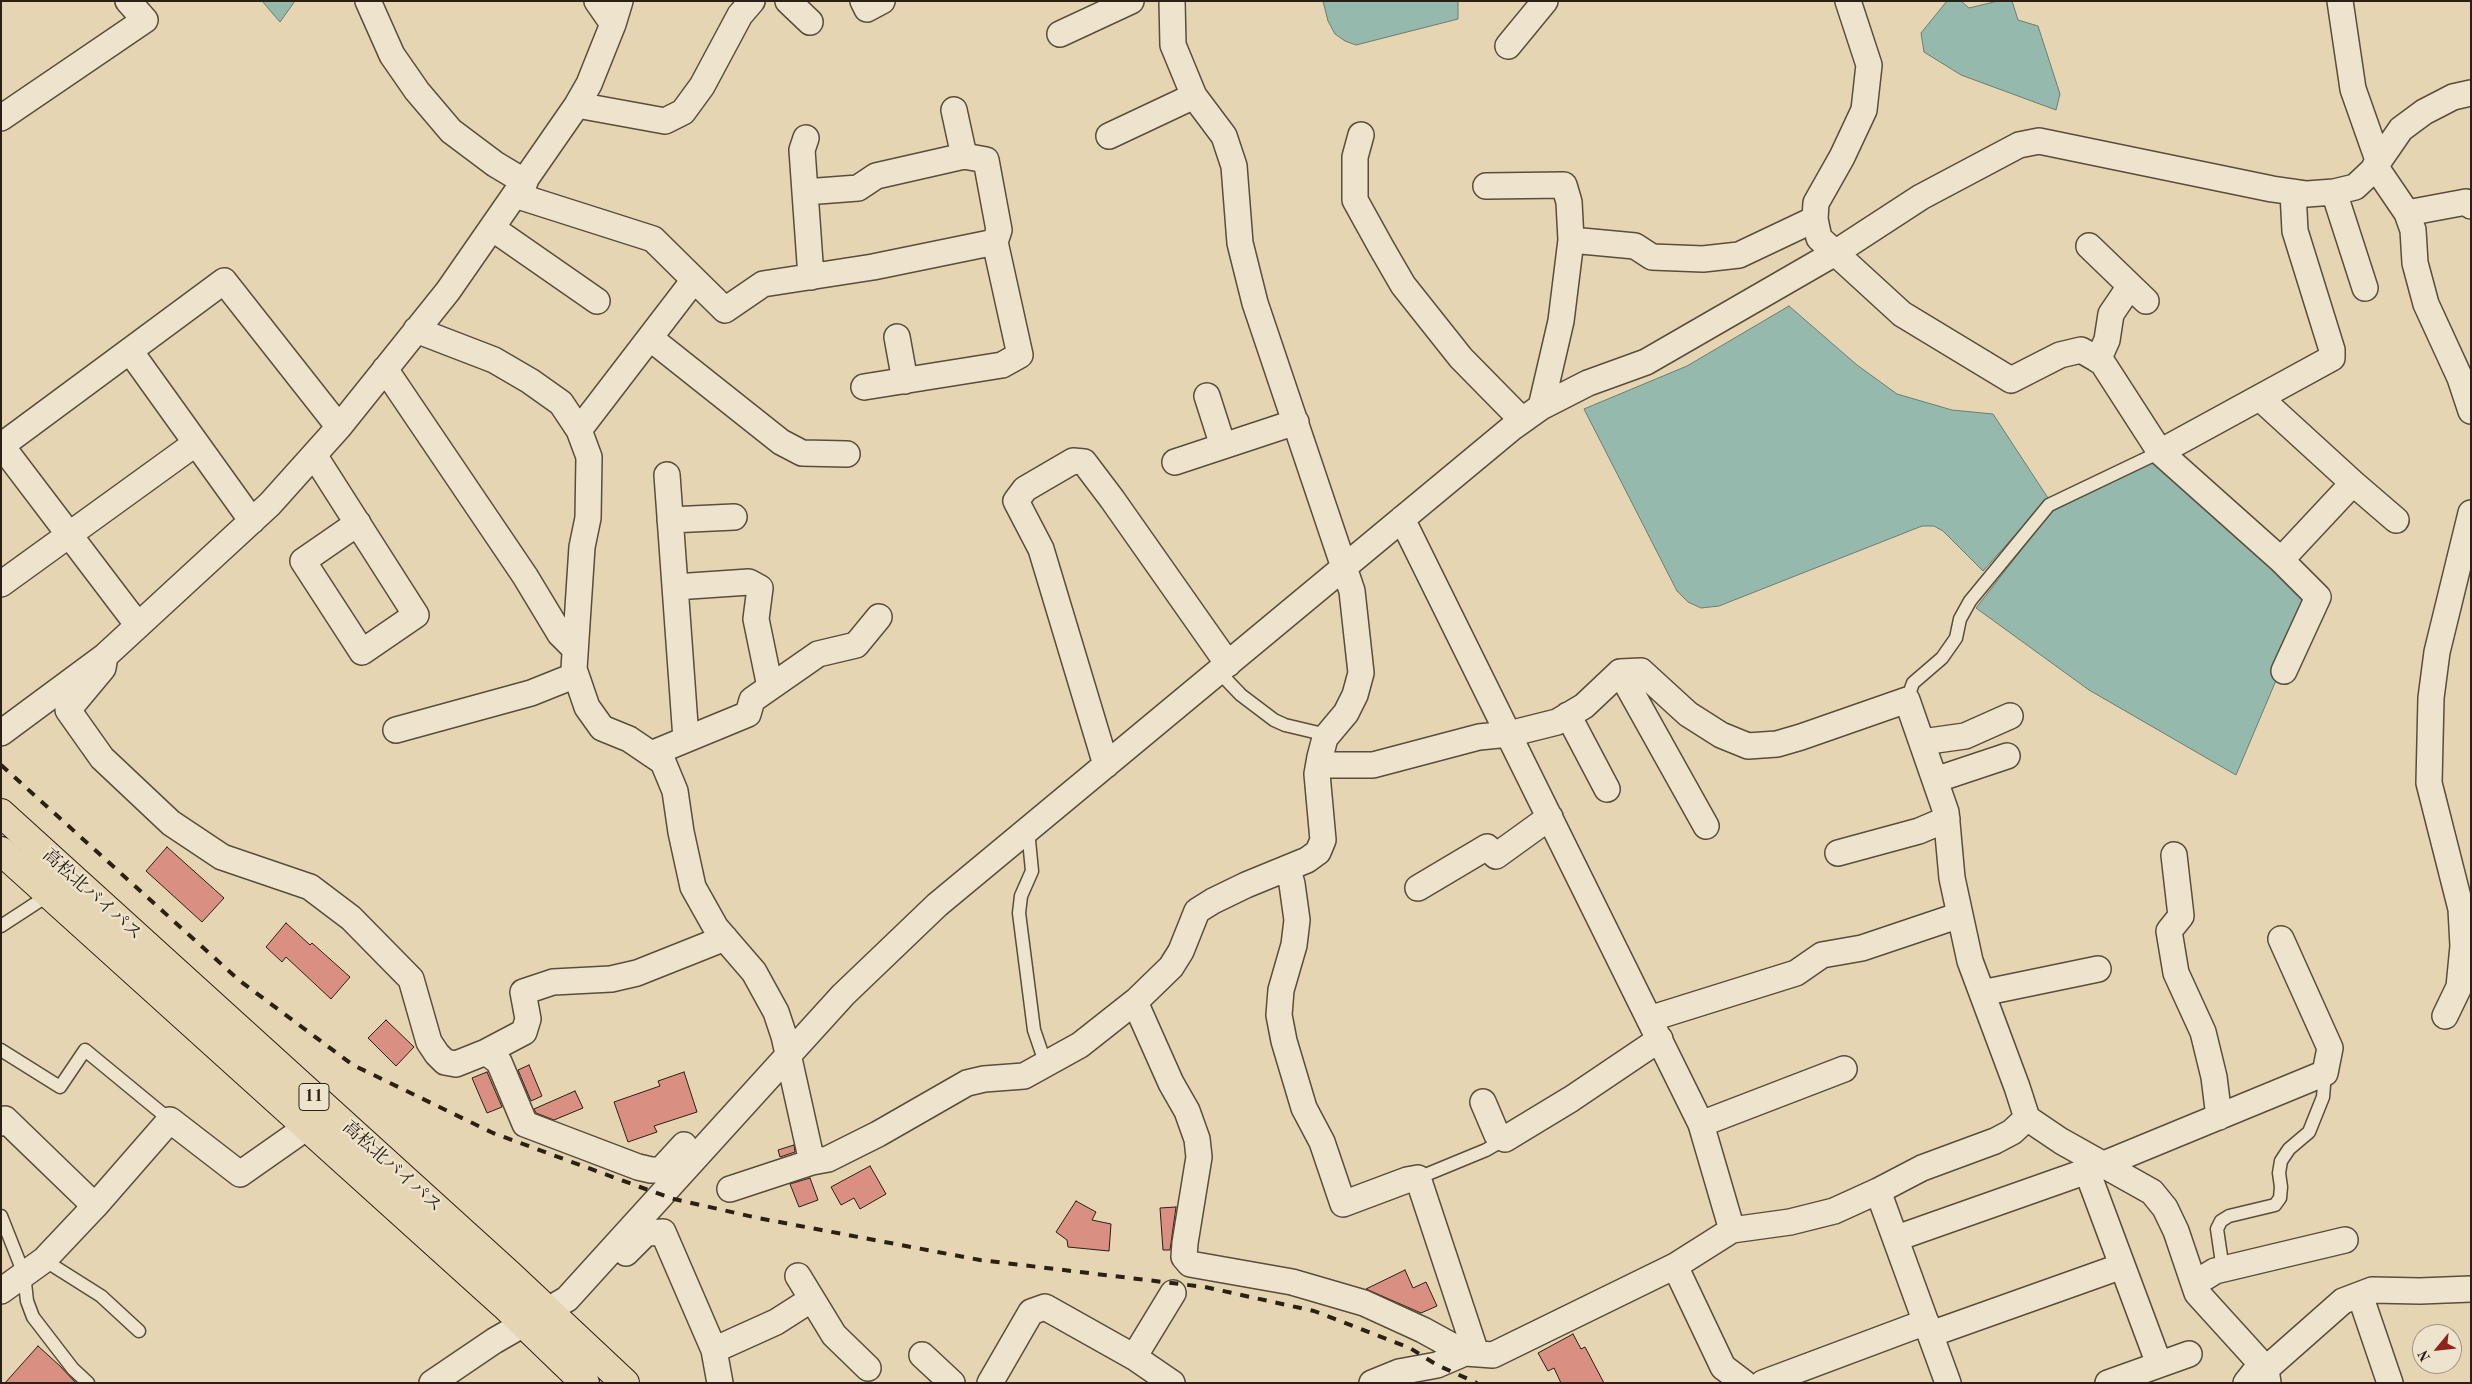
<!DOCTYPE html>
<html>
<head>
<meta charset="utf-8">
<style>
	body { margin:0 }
	#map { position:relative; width:2472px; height:1384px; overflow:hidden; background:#e5d5b3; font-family:"Old Standard TT",serif }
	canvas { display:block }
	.frame { position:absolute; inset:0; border:2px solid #2a2013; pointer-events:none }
	.north { position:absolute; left:2412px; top:1324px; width:50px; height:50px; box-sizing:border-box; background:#eee4ce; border:1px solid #a09683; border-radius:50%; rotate:242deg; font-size:14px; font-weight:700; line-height:20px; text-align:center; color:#2a2013 }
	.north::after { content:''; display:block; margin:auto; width:18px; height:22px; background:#8f2418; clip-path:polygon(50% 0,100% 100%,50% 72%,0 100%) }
</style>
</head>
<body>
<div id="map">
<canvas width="2472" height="1384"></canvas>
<div class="frame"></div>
<div class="north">N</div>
</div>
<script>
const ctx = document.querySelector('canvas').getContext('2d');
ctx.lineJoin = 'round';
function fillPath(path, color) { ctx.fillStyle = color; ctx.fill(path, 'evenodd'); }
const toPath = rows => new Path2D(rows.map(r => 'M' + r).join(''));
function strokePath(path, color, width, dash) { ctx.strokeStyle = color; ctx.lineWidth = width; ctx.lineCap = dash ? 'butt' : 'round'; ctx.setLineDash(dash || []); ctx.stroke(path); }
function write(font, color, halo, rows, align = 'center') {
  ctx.font = font + ' "Old Standard TT","Noto Serif JP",serif'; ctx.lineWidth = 5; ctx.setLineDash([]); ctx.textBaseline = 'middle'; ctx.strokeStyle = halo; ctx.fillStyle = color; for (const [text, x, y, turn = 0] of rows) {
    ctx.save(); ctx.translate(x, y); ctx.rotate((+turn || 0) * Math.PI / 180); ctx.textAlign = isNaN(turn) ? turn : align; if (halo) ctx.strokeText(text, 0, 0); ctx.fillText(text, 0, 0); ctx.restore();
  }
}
const water = toPath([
	[262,1,295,1,280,22,262,1],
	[1323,1,1458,1,1458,19,1356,45,1345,41,1335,34,1328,21,1323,1],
	[1947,1,1961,1,1969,8,1998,1,2012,1,2018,20,2038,26,2060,94,2056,110,1961,75,1924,52,1921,33,1947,1],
	[1789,306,1857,365,1897,394,1952,410,1993,414,2048,498,1983,571,1943,531,1934,526,1922,526,1719,606,1701,608,1688,602,1677,591,1584,409,1687,366,1789,306],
	[2155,461,2304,598,2280,671,2236,775,2089,690,1976,608,2051,512,2155,461]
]);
const building = toPath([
	[167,847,224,898,202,922,146,871,167,847],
	[286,923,310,945,312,943,350,977,331,999,286,957,282,962,266,947,286,923],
	[386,1020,414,1047,396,1066,368,1038,386,1020],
	[529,1065,542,1096,531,1101,518,1070,529,1065],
	[487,1072,502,1107,487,1113,472,1078,487,1072],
	[684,1072,697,1112,654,1126,657,1132,628,1142,614,1102,660,1086,658,1081,684,1072],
	[575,1091,583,1108,554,1120,536,1113,534,1109,575,1091],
	[794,1145,795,1152,780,1157,778,1150,794,1145],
	[870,1166,886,1194,860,1209,854,1198,841,1205,831,1187,870,1166],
	[810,1178,818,1200,799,1207,790,1184,810,1178],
	[1076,1201,1096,1212,1092,1220,1111,1224,1109,1251,1068,1247,1067,1240,1056,1232,1076,1201],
	[1176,1207,1170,1250,1163,1250,1160,1208,1176,1207],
	[1405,1270,1413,1288,1426,1282,1437,1306,1421,1313,1366,1289,1405,1270],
	[1573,1334,1581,1349,1585,1347,1604,1383,1561,1383,1554,1368,1548,1371,1538,1353,1573,1334],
	[38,1346,60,1366,76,1383,5,1383,38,1346]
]);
const service = toPath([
	[1219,672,1241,695,1274,720,1285,725,1327,735],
	[1907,700,1913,683,1942,658,1956,638,1960,619,1970,601,2049,505,2160,452],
	[1028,830,1032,871,1021,896,1019,913,1034,1030,1046,1065],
	[1,926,50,894],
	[1,1050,60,1087,85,1050,170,1120],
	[1418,1178,1486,1150,1505,1139],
	[1,1216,24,1274,27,1301,33,1317,73,1369,88,1383],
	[44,1260,101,1296,139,1331],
	[2223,1270,2217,1229,2221,1221,2229,1216,2275,1205,2280,1198,2281,1187,2279,1173,2281,1161,2289,1149,2309,1132,2323,1097,2325,1073]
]);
const minor = toPath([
	[368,1,392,55,417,91,451,131,495,164,525,182],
	[597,1,613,24],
	[788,1,810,22],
	[863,1,867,9,882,1],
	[1848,1,1869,65,1864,110,1842,157,1816,203,1815,219,1819,238,1902,314,2011,380,2060,355,2081,350,2102,362,2160,452,2281,560,2353,483,2260,398],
	[2340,1,2353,89,2378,160],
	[1060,34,1131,1],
	[1508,46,1545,1],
	[577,105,665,121,683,112,702,86,740,15,752,1],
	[954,110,964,156],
	[1,118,145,20,128,1],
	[1361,135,1355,157,1355,200,1381,247,1403,285,1461,358,1522,420],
	[1109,136,1194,96],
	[806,138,802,150,811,277],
	[2375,166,2407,213,2413,230,2415,263,2426,304,2460,378,2471,411],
	[1486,186,1564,185,1569,202,1571,240,1561,321,1541,407],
	[805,192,858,188,876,176,964,156,986,160,999,230,995,242],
	[2334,192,2365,288],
	[515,195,653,239,725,310,763,284,873,267,995,242,1020,355,1002,365,864,387],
	[2407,213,2466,202,2471,206],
	[492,228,597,301],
	[1571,240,1635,246,1652,257,1703,259,1739,255,1815,219],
	[2089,246,2146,301],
	[416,330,494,360,530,381,561,403,579,430,589,457,588,518,582,547,574,669,587,707,602,728,629,739,663,762,675,791,681,832,693,887,716,928,754,972,776,1012,784,1036,812,1162,730,1189],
	[897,337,905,381],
	[650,338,781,442,802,453,847,454],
	[130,351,252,521],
	[2098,360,2107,340,2111,314,2130,286],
	[385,369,525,576,560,634,575,649],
	[1207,396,1223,446],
	[579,430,694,280],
	[1,445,137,624],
	[1,446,224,281,339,427],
	[2160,452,2332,358,2332,350,2295,231,2293,192],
	[314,455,416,615,362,652,303,561,358,523],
	[1175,462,1296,422],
	[667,475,686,739],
	[2353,483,2396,520],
	[1402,519,1701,1124,1732,1230],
	[670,520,734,517],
	[2281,560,2318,597,2284,671],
	[1,584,196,443],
	[675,587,749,582,760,588,756,619,770,687],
	[105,656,103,668,68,710,102,758,171,823,222,857,310,887,351,918,411,979,429,1042,437,1054,445,1062,456,1064,486,1052,499,1062,525,1124,638,1167,651,1170,661,1170,684,1145],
	[1620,672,1706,826],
	[1568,715,1607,789],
	[396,730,531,693,576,675],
	[1,733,105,656,270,504,339,427,448,291,577,105,589,84,613,24,620,1],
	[1922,742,1965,736,2010,716],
	[651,754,748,714,752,700,818,654,856,645,879,617],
	[1106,765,1041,549,1016,501,1025,489,1073,461,1084,462,1112,499,1228,664],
	[1319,765,1373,765,1479,737,1509,734,1557,722,1584,706,1620,672,1641,671,1688,714,1721,735,1748,746,1777,744,1801,737,1907,700,1946,812,1952,878,1970,961,2017,1087,2027,1118,2061,1141,2152,1192,2165,1208,2176,1231,2197,1293,2266,1369],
	[1935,780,2007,756],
	[1838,853,1919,831,1947,819],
	[2174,855,2181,916,2169,931,2176,973,2203,1032,2214,1077,2219,1117],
	[1288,869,1292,884,1297,920,1294,945,1281,990,1279,1015,1284,1041,1304,1108,1322,1142,1343,1204,1407,1180,1418,1178,1476,1353],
	[1418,888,1487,847,1496,856,1550,817],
	[1982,993,2098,969],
	[1135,1002,1171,1083,1187,1111,1197,1139,1199,1157,1185,1243,1184,1257,1190,1264,1292,1282,1364,1303,1423,1330,1465,1353],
	[2445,1016,2459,987,2463,946,2461,909,2429,783,2431,698,2437,652,2471,513],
	[1649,1019,1796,973,1822,955,1862,948,1960,915],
	[486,1052,524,1032,528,1019,523,992,553,982,611,979,637,973,725,938],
	[1483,1102,1497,1135,1505,1139,1571,1099,1660,1039],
	[1,1123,5,1119,95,1206,170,1120,240,1174,307,1127],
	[1701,1124,1844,1069],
	[812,1162,828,1159,878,1134,967,1083,984,1079,1024,1076,1080,1045,1137,1000,1171,967,1181,951,1197,911,1213,901,1246,885,1307,860,1318,852,1323,840,1317,774,1320,757,1325,738,1346,713,1355,695,1361,673,1352,591,1255,303,1240,243,1234,166,1224,136,1194,96,1173,45,1172,1],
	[1878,1191,1948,1383],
	[1897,1238,2087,1171],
	[626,1253,646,1233,663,1232,714,1350,720,1383],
	[1675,1266,1723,1367,1744,1383],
	[798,1276,834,1335,868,1368],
	[2194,1284,2215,1271,2345,1240],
	[1,1291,44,1260,95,1206],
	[2360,1295,2390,1383],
	[1931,1334,2122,1266],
	[714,1350,776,1322,812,1299],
	[922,1355,952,1383],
	[1134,1357,1173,1293],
	[2159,1364,2087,1171,2325,1073,2330,1048,2281,939],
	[432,1383,494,1341,567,1299,843,995,937,905,1513,427,1541,407,1588,383,1646,362,1835,253,1921,197,2019,145,2039,141,2272,189,2307,194,2334,192,2355,187,2372,171,2401,129,2424,112,2453,97,2471,93],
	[990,1383,1031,1312,1045,1307,1134,1357,1172,1383],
	[1372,1383,1399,1372,1437,1365,1465,1353,1493,1355,1675,1266,1732,1230,1790,1222,1834,1211,1878,1191,1922,1168,1995,1141,2012,1132,2027,1118],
	[1763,1383,1926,1322],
	[2108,1383,2189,1354],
	[2246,1383,2261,1364],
	[2268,1383,2266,1369,2343,1301,2372,1290,2420,1291,2471,1289]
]);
const trunk = toPath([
	[1,813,509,1274,625,1383],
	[1,851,504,1305,585,1383]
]);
const rail = toPath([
	[1,765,240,981,353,1065,493,1133,640,1187,674,1199,758,1218,980,1260,1205,1287,1314,1311,1410,1348,1437,1365,1477,1383]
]);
const shields = [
	[314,1097,30]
];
const shieldNames = [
	["11",314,1097]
];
const streetNames = [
	["高松北バイパス",92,895,42],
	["高松北バイパス",392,1167,42]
];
fillPath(water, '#96b9ae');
strokePath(water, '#6b7c70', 1);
fillPath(building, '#d99082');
strokePath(building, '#2a2013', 1);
strokePath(service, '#594d3b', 15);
strokePath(minor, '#594d3b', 28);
strokePath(trunk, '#2a2013', 30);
strokePath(service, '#eee4ce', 12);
strokePath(minor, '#eee4ce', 25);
strokePath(trunk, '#e5d5b3', 28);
strokePath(rail, '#2a2013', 4, [9, 9]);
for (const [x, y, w] of shields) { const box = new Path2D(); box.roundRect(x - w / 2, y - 13.5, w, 27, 4); ctx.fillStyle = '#eee4ce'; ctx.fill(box); strokePath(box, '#2a2013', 1); }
write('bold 16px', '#2a2013', null, shieldNames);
write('18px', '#2a2013', '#eee4ce', streetNames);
</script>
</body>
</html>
